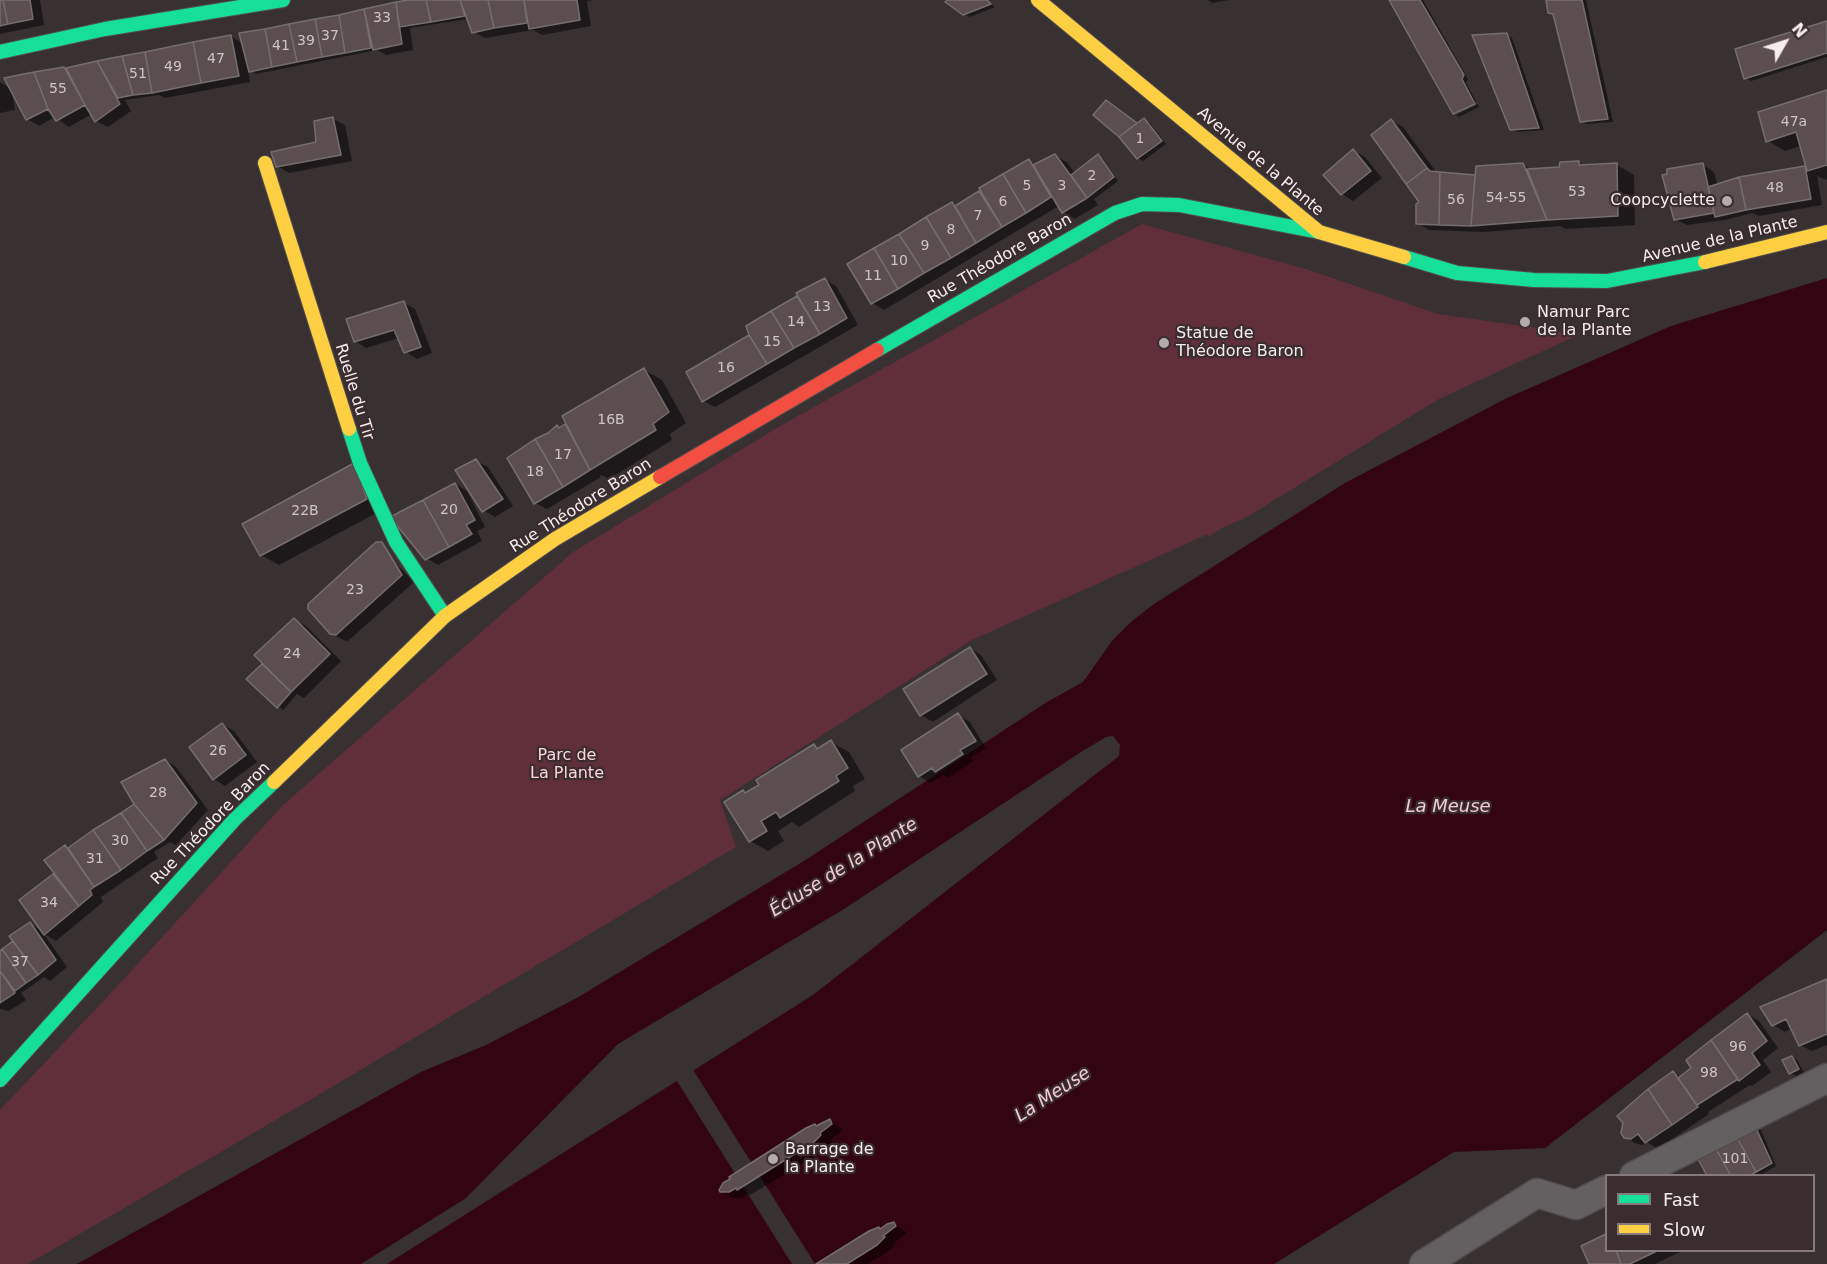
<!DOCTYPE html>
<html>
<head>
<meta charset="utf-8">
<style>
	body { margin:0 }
	#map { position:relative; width:1827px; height:1264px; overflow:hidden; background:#383031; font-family:"DejaVu Sans",sans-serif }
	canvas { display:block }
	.legend { position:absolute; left:1605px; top:1174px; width:210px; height:78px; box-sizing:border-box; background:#3b2d2f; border:2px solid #85797b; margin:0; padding:8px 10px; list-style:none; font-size:18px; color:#f5eced }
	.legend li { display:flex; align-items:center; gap:12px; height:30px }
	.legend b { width:30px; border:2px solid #85797b }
	.north { position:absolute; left:1755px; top:12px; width:60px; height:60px; -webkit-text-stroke:4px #3b2d2f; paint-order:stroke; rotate:51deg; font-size:16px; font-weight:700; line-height:24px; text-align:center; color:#f5eced }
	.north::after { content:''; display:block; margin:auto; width:21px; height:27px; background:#f5eced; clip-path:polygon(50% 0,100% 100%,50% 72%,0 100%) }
</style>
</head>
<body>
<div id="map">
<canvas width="1827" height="1264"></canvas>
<ul class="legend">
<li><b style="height:8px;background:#16e098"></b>Fast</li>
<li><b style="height:8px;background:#ffcf43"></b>Slow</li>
</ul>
<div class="north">N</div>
</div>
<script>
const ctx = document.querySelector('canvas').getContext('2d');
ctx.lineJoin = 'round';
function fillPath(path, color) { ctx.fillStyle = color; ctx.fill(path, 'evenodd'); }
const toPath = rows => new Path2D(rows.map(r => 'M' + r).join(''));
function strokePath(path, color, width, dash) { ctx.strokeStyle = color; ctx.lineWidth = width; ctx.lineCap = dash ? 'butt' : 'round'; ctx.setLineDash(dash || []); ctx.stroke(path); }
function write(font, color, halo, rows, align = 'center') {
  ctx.font = font + ' "DejaVu Sans",sans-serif'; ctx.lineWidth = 4.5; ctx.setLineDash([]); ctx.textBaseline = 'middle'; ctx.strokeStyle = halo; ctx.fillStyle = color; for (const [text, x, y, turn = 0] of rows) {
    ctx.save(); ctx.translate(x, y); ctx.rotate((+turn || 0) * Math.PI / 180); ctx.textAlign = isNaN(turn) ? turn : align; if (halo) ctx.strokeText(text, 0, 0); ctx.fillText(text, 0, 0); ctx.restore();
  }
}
const green = toPath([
	[1142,224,1306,269,1438,314,1580,334,1439,399,1247,517,1222,528,1210,536,1206,535,972,640,720,800,736,847,293,1110,28,1264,0,1264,0,1110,122,981,283,805,573,552,780,426]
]);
const water = toPath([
	[1827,278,1827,930,1545,1148,1454,1152,1274,1264,387,1264,813,995,1119,756,1120,745,1113,736,1106,737,1081,752,844,909,618,1044,466,1198,361,1264,77,1264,421,1072,486,1045,575,999,804,861,1047,702,1083,682,1112,641,1132,621,1154,604,1345,483,1505,399,1671,326]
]);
const pier = toPath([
	[692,1068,815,1264,792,1264,675,1078]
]);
const shadow = toPath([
	[0,0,40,0,44,25,0,34],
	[416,0,594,0,587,1,591,26,542,35,533,30,485,38,474,32,468,19,410,28,413,50,386,55,377,50,256,74,248,69,250,82,165,98,159,95,125,100,131,111,108,127,96,121,92,114,69,127,55,117,39,126,27,119,12,92,15,110,0,113,0,82,11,89,7,79,231,36,243,44,364,10],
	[945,0,986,0,995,7,970,17],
	[1208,0,1229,0,1212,3],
	[1390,0,1423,0,1468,79,1466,83,1476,101,1454,113],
	[1548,0,1586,0,1613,122,1587,124,1582,121,1555,16,1549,12],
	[1827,22,1827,57,1751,81,1746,78],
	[1506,34,1512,38,1544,130,1517,132,1512,129],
	[1827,92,1827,180,1817,176,1822,205,1759,216,1752,213,1725,220,1687,225,1675,219,1703,165,1714,172,1718,186,1739,179,1807,167,1801,146,1785,151,1768,141],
	[1478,104,1479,107,1459,117,1456,115],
	[1112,105,1138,125,1144,120,1150,123,1166,144,1143,161,1138,158,1120,136,1095,115],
	[333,119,345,125,352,161,289,173,277,166,318,143],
	[1392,121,1403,127,1437,173,1476,177,1523,165,1533,170,1560,168,1579,162,1585,166,1617,165,1634,175,1635,225,1566,229,1560,226,1484,232,1429,230,1418,223,1421,203],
	[1354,151,1365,157,1382,178,1353,201,1342,194],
	[1055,156,1067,162,1075,174,1098,156,1103,159,1118,181,1094,199,1098,205,1075,219,1063,212,1059,206,884,310,872,303,849,264,952,204,957,207,981,192,980,189,1029,161,1036,165],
	[825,280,836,286,858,325,715,407,703,401,751,336,747,327,798,297,798,294],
	[404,303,415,309,432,353,417,359,406,352,399,338,366,348,355,341],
	[644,370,662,380,686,423,670,434,672,440,609,479,599,474,601,477,547,509,535,503,560,429,565,426,570,429],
	[476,461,488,467,513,506,495,517,483,510],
	[354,465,384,509,279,565,261,555],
	[455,484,467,491,485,527,477,531,482,541,438,565,426,558],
	[376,543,414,582,348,641,343,640,331,633],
	[294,620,306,626,341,661,304,698,297,694,283,710,248,679,262,666,270,670],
	[970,648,981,655,997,680,933,722,921,715],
	[958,715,970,722,986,748,971,757,973,761,948,778,943,775,930,783,919,776],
	[222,724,234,731,257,762,225,786,214,779,191,747],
	[831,742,849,752,865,779,853,786,855,791,799,827,792,822,778,831,784,841,768,851,750,841,743,791,747,794,814,746,820,749],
	[165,760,176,767,208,810,176,845,170,842,154,852,158,858,101,897,103,902,56,941,43,933,67,967,50,981,44,977,21,993,26,1000,9,1011,0,1009,0,952,13,943,30,924,43,931,21,901,55,874,66,847,69,849,136,805],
	[1827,981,1827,1045,1812,1051,1800,1045,1792,1028,1785,1032,1773,1025],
	[1747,1014,1759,1021,1778,1048,1763,1060,1771,1072,1752,1086,1750,1085,1708,1112,1709,1114,1658,1149,1647,1142,1643,1145,1637,1144,1625,1137,1673,1073,1681,1077,1693,1068],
	[1792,1057,1797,1060,1804,1072,1796,1076,1791,1073],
	[830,1121,843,1130,831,1140,832,1142,826,1149,750,1195,748,1194,742,1198,733,1198,721,1191,817,1127],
	[1755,1127,1761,1130,1776,1166,1759,1176,1708,1176],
	[894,1223,907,1233,894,1243,895,1245,889,1251,868,1264,819,1264],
	[1606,1236,1606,1250,1684,1250,1655,1264,1590,1264,1583,1247]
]);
const building = toPath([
	[0,0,3,0,8,24,0,26,0,0],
	[3,0,30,0,33,19,8,24,3,0],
	[408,0,426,0,431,22,399,27,396,2,408,0],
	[426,0,460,0,465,16,431,22,426,0],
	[460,0,488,0,494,28,472,33,460,0],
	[488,0,524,0,527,23,494,28,488,0],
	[524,0,577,0,580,20,529,29,524,0],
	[947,0,987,0,991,4,963,15,945,2,947,0],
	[1389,0,1420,0,1464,75,1462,79,1475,104,1453,114,1389,0],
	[1546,0,1582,0,1608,119,1580,122,1553,14,1548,13,1546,0],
	[396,2,402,44,373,50,364,9,396,2],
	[364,9,371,48,345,53,339,15,364,9],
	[339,15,345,53,322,57,315,19,339,15],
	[315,19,322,57,297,62,289,24,315,19],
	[1827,21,1827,53,1744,79,1735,49,1827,21],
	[289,24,297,62,272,67,265,29,289,24],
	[265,29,272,67,249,72,239,33,265,29],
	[1507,33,1539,128,1510,130,1472,35,1507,33],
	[231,35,239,76,201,83,193,42,231,35],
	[193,42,201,83,152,93,145,52,193,42],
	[145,52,152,93,133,95,122,56,145,52],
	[122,56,133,95,118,98,97,61,122,56],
	[97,61,120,104,95,122,85,105,66,68,97,61],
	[64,67,85,105,56,121,48,109,34,72,64,67],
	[34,72,48,109,26,120,4,78,34,72],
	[1827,90,1827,165,1807,171,1796,132,1766,142,1758,112,1827,90],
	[1106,100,1137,123,1119,137,1093,115,1106,100],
	[333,117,341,155,276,167,271,152,316,142,314,121,333,117],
	[1144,118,1162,141,1137,159,1119,137,1144,118],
	[1391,119,1427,168,1406,184,1371,135,1391,119],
	[1353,149,1371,171,1341,195,1323,175,1353,149],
	[1055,154,1087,198,1062,213,1033,165,1055,154],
	[1098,154,1114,177,1087,198,1071,175,1098,154],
	[1029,159,1051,197,1026,213,1003,174,1029,159],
	[1579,161,1579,165,1617,163,1618,216,1547,220,1527,169,1559,167,1560,162,1579,161],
	[1523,163,1547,220,1471,226,1476,166,1523,163],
	[1703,163,1714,213,1674,220,1662,175,1667,174,1667,169,1703,163],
	[1805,166,1811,199,1746,210,1739,177,1805,166],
	[1427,168,1430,171,1440,172,1439,225,1416,224,1416,204,1419,202,1406,184,1427,168],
	[1440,172,1475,175,1471,226,1439,225,1440,172],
	[1003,174,1026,213,1002,227,979,188,1003,174],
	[1739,177,1746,210,1715,217,1708,187,1739,177],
	[979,191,1002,227,976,243,955,206,979,191],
	[952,202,976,243,951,258,926,217,952,202],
	[926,217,951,258,924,273,899,234,926,217],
	[899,234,924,273,898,289,874,248,899,234],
	[874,248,898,289,871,304,847,264,874,248],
	[825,278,847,318,820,334,796,293,825,278],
	[797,296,820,334,794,348,771,311,797,296],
	[404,301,421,347,404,353,394,330,354,342,346,319,404,301],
	[771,311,794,348,767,364,749,335,746,326,771,311],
	[749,335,767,364,702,402,686,372,749,335],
	[644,368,669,412,653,424,656,430,590,470,562,416,644,368],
	[565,424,590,470,563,487,535,439,548,433,557,425,559,428,565,424],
	[535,439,563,487,534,504,507,458,535,439],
	[476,459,503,499,482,512,455,470,476,459],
	[354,463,367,499,260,556,242,524,354,463],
	[455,483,475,520,466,525,472,534,449,547,423,500,455,483],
	[423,500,449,547,425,560,390,517,423,500],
	[376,542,382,542,402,575,336,635,330,634,308,609,308,604,376,542],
	[294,618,330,654,291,692,254,655,294,618],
	[970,647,987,674,920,716,903,689,970,647],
	[262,664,291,692,277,708,246,679,262,664],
	[958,713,976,741,960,750,963,754,935,772,932,768,918,777,901,750,958,713],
	[222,723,246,755,213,780,189,747,222,723],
	[831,740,848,768,836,776,839,781,780,818,776,812,761,821,767,831,749,842,724,802,743,790,745,793,759,785,756,780,814,744,817,749,831,740],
	[165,759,197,803,164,840,134,804,121,782,165,759],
	[134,804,164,840,147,851,121,813,134,804],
	[121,813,147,851,121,870,93,830,121,813],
	[93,830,121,870,94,887,68,848,93,830],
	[65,845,94,887,90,890,92,895,79,906,44,860,65,845],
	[53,874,79,906,44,935,19,900,53,874],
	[30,922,56,960,38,975,9,936,30,922],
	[13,941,38,975,26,983,2,949,13,941],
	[2,949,26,983,15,991,0,971,0,951,2,949],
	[0,971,15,993,0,1003,0,971],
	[1827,979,1827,1034,1799,1046,1786,1019,1772,1026,1760,1007,1827,979],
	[1747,1013,1767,1041,1752,1053,1760,1065,1739,1081,1711,1040,1747,1013],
	[1711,1040,1738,1079,1697,1105,1678,1078,1691,1068,1686,1060,1711,1040],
	[1792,1056,1799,1069,1789,1074,1782,1060,1792,1056],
	[1673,1071,1698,1107,1672,1125,1648,1089,1673,1071],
	[1648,1089,1672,1125,1645,1143,1638,1134,1631,1139,1624,1138,1621,1133,1623,1123,1617,1116,1648,1089],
	[830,1119,832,1124,820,1133,821,1135,814,1142,737,1190,736,1188,729,1192,720,1192,719,1190,723,1183,730,1179,729,1177,806,1128,815,1124,816,1126,830,1119],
	[1755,1126,1772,1163,1756,1172,1736,1136,1755,1126],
	[1736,1136,1756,1172,1749,1176,1731,1176,1715,1147,1736,1136],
	[1715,1147,1731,1176,1707,1176,1697,1157,1715,1147],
	[894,1222,896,1226,883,1236,885,1237,877,1245,847,1264,816,1264,869,1231,879,1227,880,1229,887,1224,894,1222],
	[1606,1234,1606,1250,1616,1250,1621,1264,1589,1264,1581,1246,1606,1234],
	[1616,1250,1659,1250,1630,1264,1621,1264,1616,1250]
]);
const street = toPath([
	[1634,1176,1827,1078],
	[1424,1264,1537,1193,1576,1205,1606,1190]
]);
const fast = toPath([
	[0,52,105,29,283,0],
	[1404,257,1457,273,1534,280,1607,281,1705,262],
	[877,350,1115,213,1142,204,1179,205,1319,232],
	[349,429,360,463,396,542,445,616],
	[0,1080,235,819,274,782]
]);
const slow = toPath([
	[1038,0,1319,232,1404,257],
	[265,163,349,429],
	[1705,262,1827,232],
	[274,782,445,616,555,539,660,477]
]);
const jam = toPath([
	[660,477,877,350]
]);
const markers = [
	[1727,201,6,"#b3aaab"],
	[1525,322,6,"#b3aaab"],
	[1164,343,6,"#b3aaab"],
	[773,1159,6,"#b3aaab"]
];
const numberNames = [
	["33",382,18],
	["37",330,36],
	["39",306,41],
	["41",281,46],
	["47",216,59],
	["49",173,67],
	["51",138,74],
	["55",58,89],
	["47a",1794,122],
	["1",1140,139],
	["2",1092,176],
	["5",1027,186],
	["3",1062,186],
	["48",1775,188],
	["53",1577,192],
	["54-55",1506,198],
	["56",1456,200],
	["6",1003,202],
	["7",978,216],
	["8",951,230],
	["9",925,246],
	["10",899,261],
	["11",873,276],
	["13",822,307],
	["14",796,322],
	["15",772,342],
	["16",726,368],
	["16B",611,420],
	["17",563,455],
	["18",535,472],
	["20",449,510],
	["22B",305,511],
	["23",355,590],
	["24",292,654],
	["26",218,751],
	["28",158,793],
	["30",120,841],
	["31",95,859],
	["34",49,903],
	["37",20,962],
	["96",1738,1047],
	["98",1709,1073],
	["101",1735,1159]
];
const streetNames = [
	["Avenue de la Plante",1260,162,40],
	["Avenue de la Plante",1720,240,-13],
	["Rue Théodore Baron",1000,259,-30],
	["Ruelle du Tir",354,392,73],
	["Rue Théodore Baron",581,506,-32],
	["Rue Théodore Baron",211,824,-46]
];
const poiNames = [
	["Coopcyclette",1715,201,"right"],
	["Namur Parc",1537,313],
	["de la Plante",1537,331],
	["Statue de",1176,334],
	["Théodore Baron",1176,352],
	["Barrage de",785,1150],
	["la Plante",785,1168]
];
const parkNames = [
	["Parc de",567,756],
	["La Plante",567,774]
];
const waterNames = [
	["La Meuse",1448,807],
	["Écluse de la Plante",844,868,-32],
	["La Meuse",1053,1095,-33]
];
fillPath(green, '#602f3a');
fillPath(water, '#330412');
fillPath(pier, '#383031');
fillPath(shadow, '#0007');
fillPath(building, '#5c4d4f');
strokePath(building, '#756e6f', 1.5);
strokePath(street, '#524c4c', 31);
strokePath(fast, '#524c4c', 16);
strokePath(slow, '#524c4c', 16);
strokePath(jam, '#524c4c', 16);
strokePath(street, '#645f60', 28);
strokePath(fast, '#16e098', 14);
strokePath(slow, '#ffcf43', 14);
strokePath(jam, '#f24e42', 14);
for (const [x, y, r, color] of markers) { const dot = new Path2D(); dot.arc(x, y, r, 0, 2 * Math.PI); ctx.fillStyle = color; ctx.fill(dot); strokePath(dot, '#3b2d2f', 2); }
write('14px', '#cfc4c6', null, numberNames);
write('16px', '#f5eced', '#3b2d2f', streetNames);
write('16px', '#f5eced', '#3b2d2f', poiNames, 'left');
write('16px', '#fdd5db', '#3b2d2f', parkNames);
write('italic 18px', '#f3cbd1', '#3b2d2f', waterNames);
</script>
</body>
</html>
